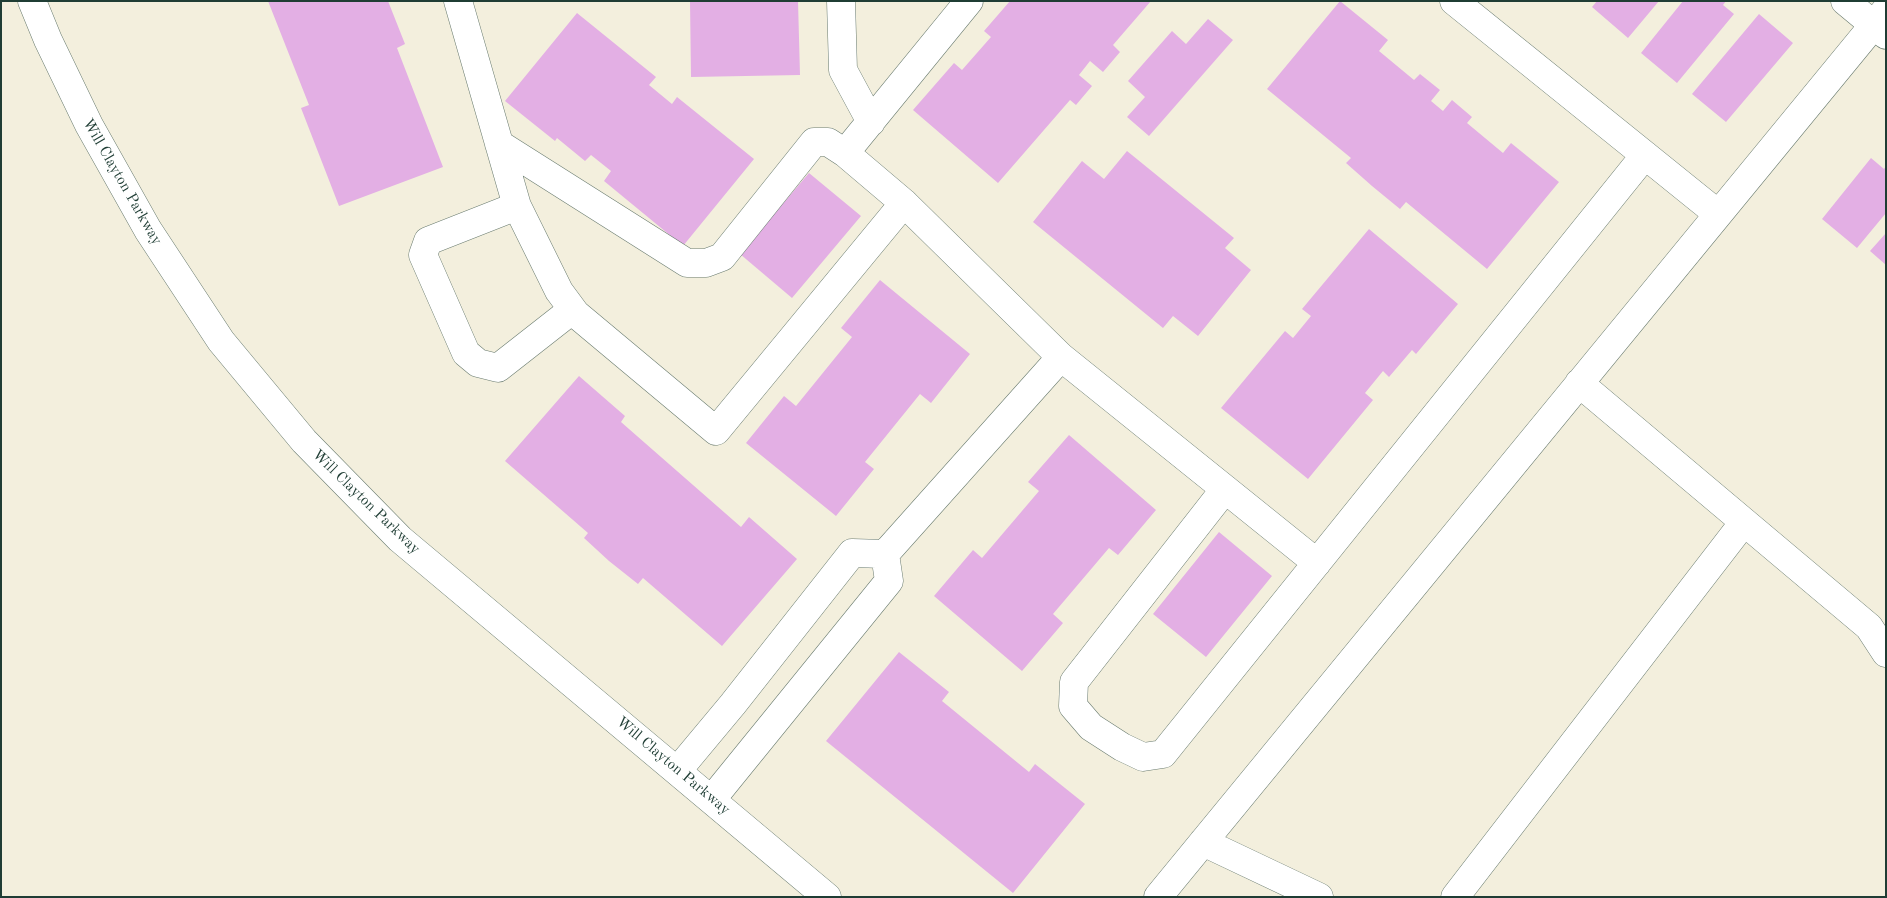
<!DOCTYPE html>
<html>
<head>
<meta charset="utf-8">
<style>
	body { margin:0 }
	#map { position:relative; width:1887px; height:898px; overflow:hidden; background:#f3efdd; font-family:"Old Standard TT",serif }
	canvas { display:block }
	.frame { position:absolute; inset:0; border:2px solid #1f3d34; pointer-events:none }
</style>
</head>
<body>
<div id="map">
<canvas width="1887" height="898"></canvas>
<div class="frame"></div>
</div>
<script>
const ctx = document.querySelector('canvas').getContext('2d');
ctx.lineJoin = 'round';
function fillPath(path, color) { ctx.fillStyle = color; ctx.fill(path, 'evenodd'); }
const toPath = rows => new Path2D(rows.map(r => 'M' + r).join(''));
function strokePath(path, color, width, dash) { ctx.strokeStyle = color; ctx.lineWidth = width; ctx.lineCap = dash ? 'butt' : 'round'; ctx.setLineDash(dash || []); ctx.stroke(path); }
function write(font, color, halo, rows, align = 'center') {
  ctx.font = font + ' "Old Standard TT",serif'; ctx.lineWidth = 4; ctx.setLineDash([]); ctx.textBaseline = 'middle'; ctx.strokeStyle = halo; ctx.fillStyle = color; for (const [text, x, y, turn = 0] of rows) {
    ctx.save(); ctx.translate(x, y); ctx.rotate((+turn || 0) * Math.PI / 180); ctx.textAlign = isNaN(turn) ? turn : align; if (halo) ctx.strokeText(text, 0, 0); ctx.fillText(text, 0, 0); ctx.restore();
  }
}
const building = toPath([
	[268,1,388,1,405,44,397,48,443,167,339,206,301,108,309,105],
	[690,1,798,1,800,75,691,77],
	[1010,1,1151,1,1113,45,1120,52,1103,72,1090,61,1079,75,1092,86,1076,105,1070,100,998,183,913,110,954,63,962,70,991,37,984,31],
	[1340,1,1388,40,1379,51,1414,80,1420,74,1440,90,1431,101,1443,111,1452,100,1472,117,1467,123,1503,153,1511,143,1559,182,1487,269,1406,202,1400,209,1372,186,1346,163,1351,158,1267,89],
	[1597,1,1659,1,1628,38,1592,7],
	[1683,1,1726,1,1723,5,1734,14,1677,83,1641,53],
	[577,13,656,77,649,85,672,104,677,97,754,159,683,246,604,181,611,171,591,155,585,161,557,138,555,141,505,101],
	[1759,14,1793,43,1726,122,1692,94],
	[1208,19,1233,40,1149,136,1127,117,1145,97,1128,81,1172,31,1186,44],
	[1127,151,1234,238,1225,248,1251,270,1198,336,1173,316,1163,328,1033,222,1082,161,1104,179],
	[1871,158,1884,169,1886,166,1886,213,1857,248,1822,219],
	[809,173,861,216,792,298,740,254],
	[1369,229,1458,304,1416,354,1412,350,1389,377,1383,371,1365,393,1373,400,1308,479,1221,408,1285,331,1293,338,1311,316,1302,309],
	[1886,233,1886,265,1870,251],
	[880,280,970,354,931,403,920,394,865,462,874,469,836,516,746,443,784,396,796,406,852,337,841,328],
	[579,376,625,416,621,422,741,527,749,517,797,559,722,646,643,578,638,584,609,561,584,538,588,533,505,461],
	[1069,435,1156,510,1118,555,1109,548,1053,614,1063,623,1022,671,934,596,973,550,982,558,1039,491,1028,482],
	[1219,532,1272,576,1206,657,1153,614],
	[899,652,949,692,942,701,1029,772,1035,764,1085,804,1013,893,826,741]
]);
const minor = toPath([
	[32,1,48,40,89,125,148,230,221,341,304,441,400,539,827,897],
	[458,1,517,206,559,291,576,314,716,431,904,203],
	[841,1,843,70,871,122],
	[969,1,845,153,904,203,1061,357,1317,563],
	[1454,1,1718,214],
	[1845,1,1886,35],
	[499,144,687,263,706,263,722,257,814,142,828,142,845,153],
	[517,206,428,241,423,255,466,353,478,363,498,368,572,310],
	[1579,383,1869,627,1886,653],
	[1225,489,1074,682,1073,706,1091,727,1122,747,1143,757,1163,754,1645,155],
	[885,554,1061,357],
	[678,770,733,704,852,553,885,554],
	[712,799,889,581,885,554],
	[1203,842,1319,897],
	[1158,897,1886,10],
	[1455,897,1744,522]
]);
const streetNames = [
	["Will Clayton Parkway",122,182,60],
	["Will Clayton Parkway",366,502,44],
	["Will Clayton Parkway",673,766,40]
];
fillPath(building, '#e3afe4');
strokePath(minor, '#697b6f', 29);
strokePath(minor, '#fff', 28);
write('15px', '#1f3d34', '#fff', streetNames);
</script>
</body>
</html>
